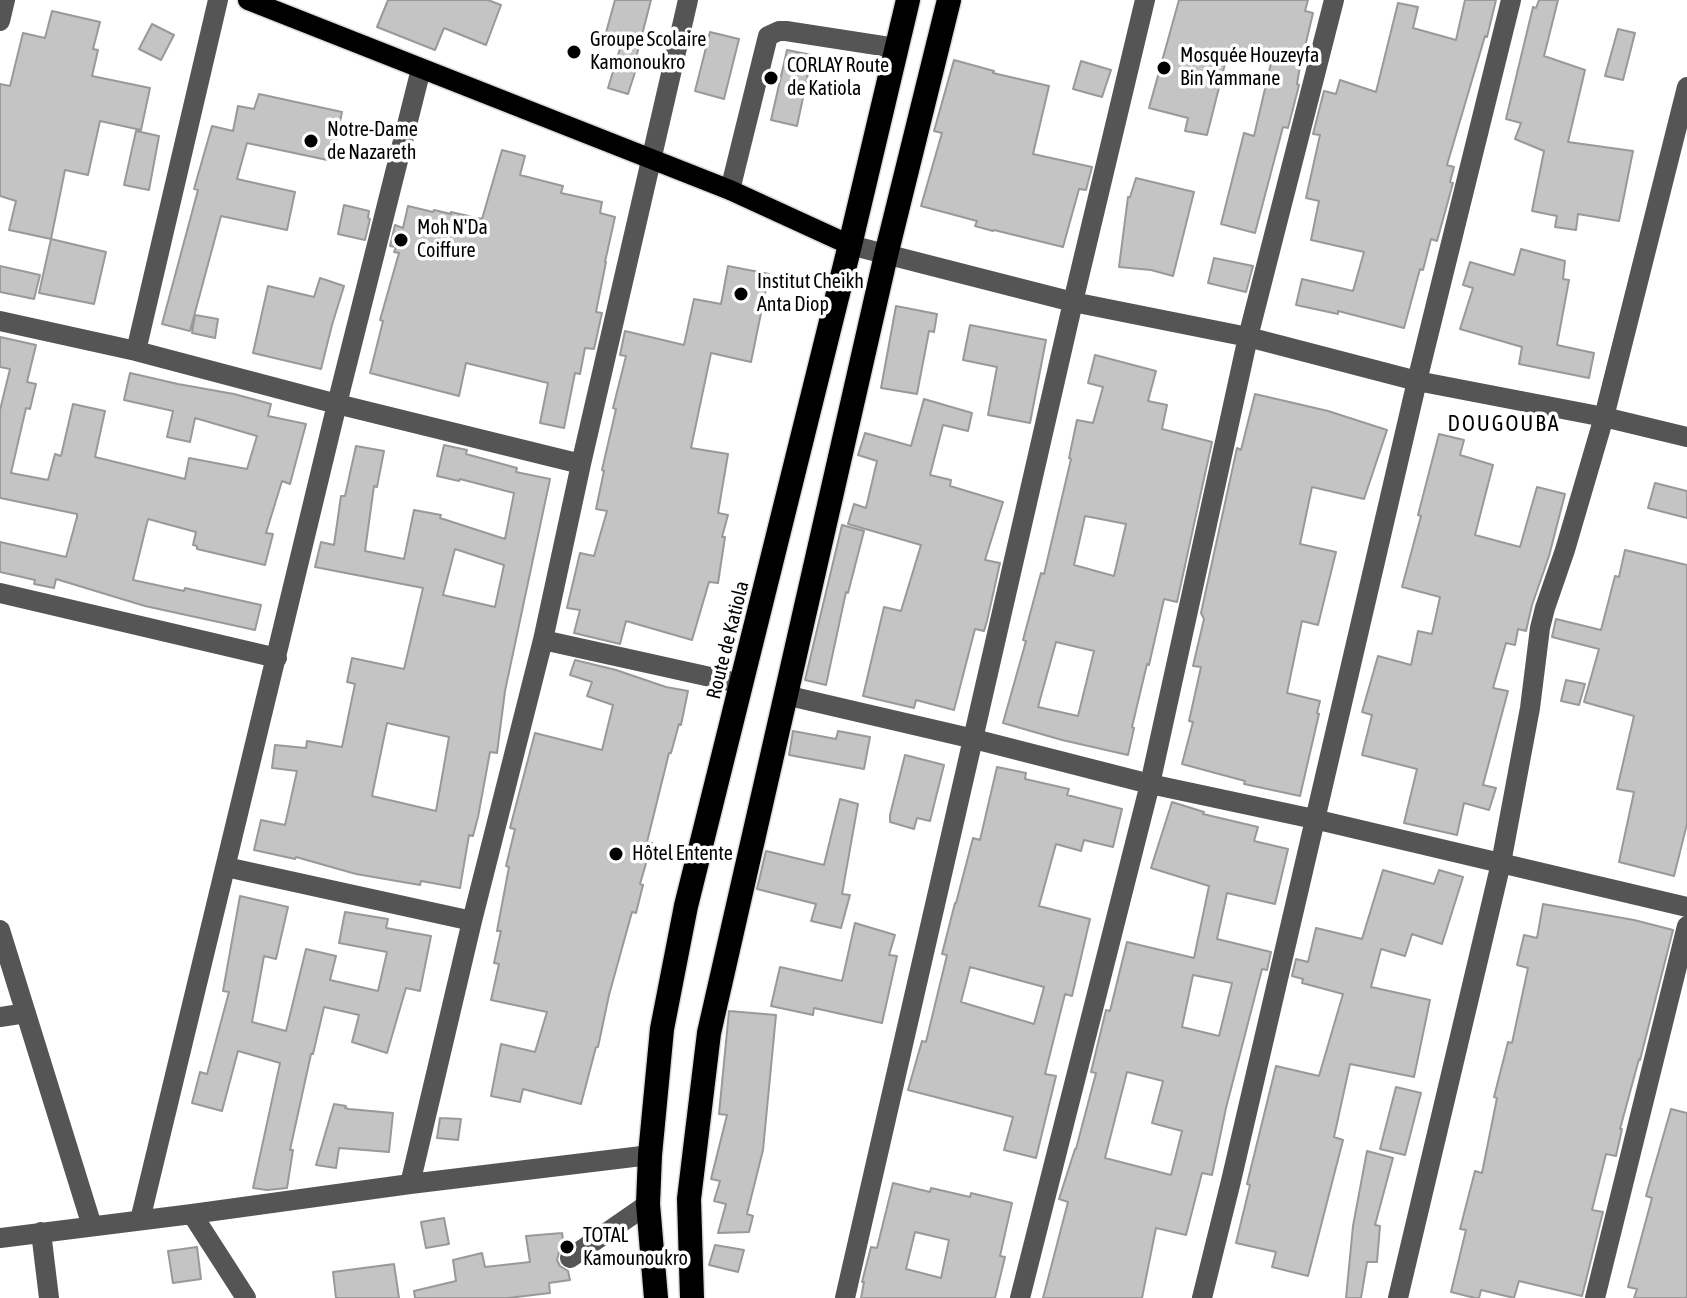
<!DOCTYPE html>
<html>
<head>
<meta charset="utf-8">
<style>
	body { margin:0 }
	canvas { display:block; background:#fff }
</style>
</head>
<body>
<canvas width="1687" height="1298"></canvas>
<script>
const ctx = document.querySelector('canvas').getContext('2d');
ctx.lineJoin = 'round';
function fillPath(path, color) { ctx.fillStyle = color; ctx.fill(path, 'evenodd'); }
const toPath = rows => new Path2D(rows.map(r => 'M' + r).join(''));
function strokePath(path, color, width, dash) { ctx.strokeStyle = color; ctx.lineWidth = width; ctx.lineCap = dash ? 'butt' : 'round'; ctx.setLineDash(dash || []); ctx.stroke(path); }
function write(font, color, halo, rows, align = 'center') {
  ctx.font = font + ' "Asap Condensed",sans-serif'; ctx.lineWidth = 7; ctx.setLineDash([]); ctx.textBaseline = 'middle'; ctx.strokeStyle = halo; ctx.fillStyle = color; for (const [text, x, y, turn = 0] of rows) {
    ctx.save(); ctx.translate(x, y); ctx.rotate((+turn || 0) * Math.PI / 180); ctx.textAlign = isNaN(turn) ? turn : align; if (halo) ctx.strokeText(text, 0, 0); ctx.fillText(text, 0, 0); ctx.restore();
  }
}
const building = toPath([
	[388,0,488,0,501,5,486,45,444,28,435,50,377,27,388,0],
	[615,0,651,0,635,62,638,63,628,94,608,88,621,45,604,40,615,0],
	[1179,0,1308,0,1305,11,1313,13,1299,72,1297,84,1299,85,1288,128,1283,127,1255,233,1221,224,1244,133,1254,136,1271,63,1262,61,1263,57,1229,48,1207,135,1185,131,1188,118,1149,108,1179,0],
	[1465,0,1496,0,1487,37,1485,36,1447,165,1454,167,1450,182,1453,183,1437,241,1431,239,1423,270,1420,269,1404,328,1338,311,1338,314,1296,305,1302,279,1353,291,1364,252,1311,240,1319,201,1306,198,1320,135,1313,134,1324,91,1336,94,1340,80,1376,92,1398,3,1418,7,1413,28,1456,40,1465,0],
	[1539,0,1558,0,1544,56,1585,70,1568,142,1633,151,1619,221,1578,214,1576,230,1555,227,1557,216,1532,211,1544,151,1515,139,1521,123,1506,119,1533,7,1536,8,1539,0],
	[52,11,100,22,93,49,98,50,92,76,150,88,141,130,100,121,88,175,65,170,51,239,106,252,94,304,39,293,51,239,9,230,16,201,0,196,0,84,10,86,23,33,45,38,52,11],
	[152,24,174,35,161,60,139,49,152,24],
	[1618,29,1635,33,1623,80,1605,76,1618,29],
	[710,32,739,39,724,99,695,91,710,32],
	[787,50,812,55,797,126,771,120,787,50],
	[954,60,994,71,993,73,1049,86,1033,154,1092,167,1086,190,1079,189,1063,247,994,230,993,231,975,226,977,221,921,206,942,133,934,131,954,60],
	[1081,61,1111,70,1102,97,1073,89,1081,61],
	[259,94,342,112,332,161,247,143,237,179,295,192,287,230,221,216,190,331,162,324,198,190,194,189,212,126,233,131,238,106,254,109,259,94],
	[136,131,159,136,149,190,124,185,136,131],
	[502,150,525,156,520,175,563,186,561,193,602,202,600,213,615,217,605,262,606,262,596,312,602,313,594,349,585,348,580,374,575,373,564,428,540,423,548,383,466,363,459,396,370,373,383,321,380,320,399,253,394,252,396,247,390,246,395,225,403,228,408,206,433,212,434,210,451,214,451,212,482,219,502,150],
	[1136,178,1194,192,1173,276,1151,270,1119,267,1128,197,1130,197,1136,178],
	[344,205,369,211,368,218,370,219,365,240,338,234,344,205],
	[1521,249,1565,261,1563,279,1569,280,1557,345,1594,353,1589,378,1519,364,1522,347,1460,329,1473,288,1463,285,1470,262,1514,275,1521,249],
	[1214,258,1253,266,1246,292,1208,283,1214,258],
	[0,266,40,275,34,299,0,292,0,266],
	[728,266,769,274,751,362,711,353,691,448,728,454,718,513,728,515,722,537,725,537,718,583,709,582,692,640,626,621,620,644,574,633,580,610,567,608,580,553,594,556,607,511,596,509,604,471,602,470,616,409,613,408,626,356,620,355,625,331,684,345,694,299,721,304,728,266],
	[320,278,344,286,332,325,321,369,253,353,268,286,314,297,320,278],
	[896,306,937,314,934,332,929,331,917,394,881,388,896,306],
	[195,315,218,319,215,338,192,333,195,315],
	[970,325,1046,340,1030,423,988,415,997,367,963,360,970,325],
	[0,337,36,345,27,382,36,384,30,409,26,408,11,473,48,480,55,454,61,456,73,404,105,411,95,457,185,479,189,458,247,469,257,436,195,418,190,442,167,437,173,411,124,400,130,373,178,384,234,394,271,404,268,416,306,424,290,484,282,481,266,533,273,534,265,565,197,549,197,546,193,545,196,532,148,519,133,580,184,591,185,588,261,605,255,630,145,606,56,579,54,588,34,584,35,580,0,572,0,542,66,557,77,517,77,514,0,498,0,410,10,369,0,367,0,337],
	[1095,355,1156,371,1148,401,1167,405,1162,429,1212,442,1177,602,1164,599,1149,665,1147,664,1132,727,1134,728,1128,755,1062,740,1003,723,1026,641,1023,640,1041,573,1044,574,1071,459,1069,458,1077,420,1093,423,1103,387,1088,383,1095,355],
	[1085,516,1126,524,1114,576,1074,565,1085,516],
	[1056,642,1094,651,1078,716,1038,707,1056,642],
	[1255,394,1328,411,1387,430,1364,499,1312,487,1300,544,1336,552,1318,625,1302,621,1287,693,1320,701,1317,713,1319,714,1300,796,1244,784,1245,781,1182,764,1193,722,1189,721,1201,667,1193,666,1204,619,1201,613,1237,448,1241,450,1255,394],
	[924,399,972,413,968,431,943,425,930,475,951,480,950,486,1003,502,985,560,1000,563,987,621,984,631,975,629,954,710,916,700,914,708,863,696,884,607,901,611,921,545,848,524,854,504,866,508,877,461,858,455,865,433,911,446,924,399],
	[1439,434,1464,440,1460,455,1493,465,1475,535,1520,547,1537,487,1565,494,1549,556,1532,605,1526,631,1518,629,1515,645,1506,643,1493,688,1508,691,1483,785,1496,788,1489,810,1464,803,1457,835,1404,823,1417,769,1362,755,1372,715,1362,712,1378,656,1411,665,1418,631,1432,634,1440,597,1402,587,1421,516,1418,515,1439,434],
	[444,445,467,450,466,454,517,468,516,472,550,479,505,691,497,753,490,752,478,817,473,836,469,835,460,888,421,881,420,885,356,874,296,857,295,859,254,850,261,820,285,825,297,771,272,768,275,745,306,748,307,741,342,747,355,684,347,682,352,658,404,669,423,588,315,567,321,542,334,545,341,496,345,496,356,446,384,451,377,487,374,486,365,551,404,559,414,510,441,515,440,518,505,539,514,493,460,479,459,481,437,476,444,445],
	[455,549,504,565,495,607,443,595,455,549],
	[387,723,449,737,436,811,372,796,387,723],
	[1655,483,1687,491,1687,518,1648,508,1655,483],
	[842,525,864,531,848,593,846,592,826,685,805,680,842,525],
	[1625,550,1687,565,1687,824,1674,876,1619,862,1634,792,1617,789,1634,716,1584,702,1599,649,1552,637,1556,619,1601,630,1615,576,1619,577,1625,550],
	[575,660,616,670,666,687,688,691,681,725,679,724,671,753,669,753,647,842,652,843,640,884,643,885,636,913,632,912,609,995,598,1047,596,1047,581,1104,523,1089,520,1102,491,1096,501,1044,535,1052,547,1012,491,1000,499,964,494,963,501,931,497,931,509,867,506,866,515,829,510,828,535,733,602,750,613,705,587,696,592,682,570,675,575,660],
	[1566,680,1585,684,1579,705,1561,701,1566,680],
	[793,731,836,739,838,731,870,737,864,769,789,755,793,731],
	[905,755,944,765,930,821,917,818,914,829,890,822,890,815,905,755],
	[997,767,1026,773,1025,779,1069,789,1067,795,1122,809,1113,847,1084,840,1081,851,1056,844,1039,906,1090,919,1072,996,1065,994,1045,1074,1056,1076,1036,1158,1004,1150,1013,1117,908,1090,922,1041,926,1042,947,955,942,954,955,903,956,903,973,838,980,840,997,767],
	[970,967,1044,987,1034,1024,961,1002,970,967],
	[840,799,858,804,842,894,850,895,841,928,811,921,816,904,757,889,766,851,824,865,840,799],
	[1172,802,1204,812,1203,814,1258,827,1254,841,1288,849,1275,904,1227,893,1217,939,1271,952,1267,970,1262,969,1226,1108,1212,1175,1202,1173,1186,1235,1156,1228,1142,1298,1043,1298,1068,1202,1059,1199,1075,1149,1076,1149,1096,1073,1091,1072,1106,1010,1110,1011,1127,942,1194,958,1209,886,1151,868,1172,802],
	[1193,975,1232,983,1219,1036,1182,1027,1193,975],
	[1127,1072,1163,1081,1152,1123,1182,1131,1171,1175,1105,1158,1127,1072],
	[1383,870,1434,884,1439,870,1463,877,1442,944,1412,934,1405,956,1381,949,1371,987,1430,1000,1414,1077,1350,1064,1334,1137,1343,1140,1308,1276,1272,1267,1276,1252,1236,1243,1250,1185,1247,1184,1276,1066,1319,1076,1343,994,1302,983,1303,979,1292,976,1296,959,1308,962,1316,928,1362,939,1383,870],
	[240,896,288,907,276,959,264,956,252,1022,286,1031,306,949,336,956,330,980,378,991,387,952,339,943,345,912,388,919,386,928,431,936,420,991,406,988,387,1053,352,1042,359,1015,324,1007,313,1054,311,1054,290,1150,293,1150,287,1188,267,1190,253,1188,280,1063,238,1051,222,1111,192,1103,200,1072,207,1074,229,992,223,991,240,896],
	[1543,904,1634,920,1673,930,1640,1060,1639,1059,1620,1129,1622,1129,1616,1156,1606,1154,1592,1210,1603,1212,1582,1296,1519,1281,1514,1298,1481,1290,1479,1298,1475,1298,1451,1292,1466,1230,1460,1229,1475,1171,1482,1173,1497,1098,1494,1097,1508,1042,1512,1043,1528,968,1517,965,1524,935,1537,938,1543,904],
	[855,923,895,935,889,955,897,956,882,1023,814,1008,813,1015,771,1006,780,967,842,981,855,923],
	[729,1011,776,1015,763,1150,747,1214,753,1216,749,1232,718,1233,726,1204,714,1201,720,1181,711,1179,727,1115,719,1114,729,1011],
	[1396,1087,1421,1093,1405,1155,1380,1149,1396,1087],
	[334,1104,346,1106,345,1108,349,1109,393,1113,389,1152,339,1148,336,1168,316,1165,334,1104],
	[1671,1109,1687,1113,1687,1298,1634,1298,1637,1289,1628,1287,1652,1198,1646,1196,1671,1109],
	[440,1118,461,1119,458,1140,437,1138,440,1118],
	[1367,1151,1393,1158,1375,1225,1380,1226,1377,1262,1367,1262,1361,1298,1346,1298,1353,1226,1367,1151],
	[893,1183,930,1192,931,1188,970,1197,971,1193,1012,1203,1000,1256,1005,1257,995,1298,861,1298,864,1282,862,1282,871,1247,877,1248,893,1183],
	[915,1232,949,1240,941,1278,906,1269,915,1232],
	[444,1218,449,1244,426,1248,421,1222,444,1218],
	[562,1233,564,1246,559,1252,557,1260,560,1266,568,1271,570,1280,549,1283,550,1293,508,1298,415,1298,414,1291,456,1281,453,1260,482,1253,485,1267,530,1262,526,1236,562,1233],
	[715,1245,744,1250,738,1272,709,1265,715,1245],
	[197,1247,201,1279,173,1283,168,1251,197,1247],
	[394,1264,399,1298,336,1298,333,1272,394,1264]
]);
const minor = toPath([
	[0,21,5,0],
	[730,190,768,36,779,31,786,31,896,48],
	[850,245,1073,302,1248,337,1417,381,1604,417,1687,437],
	[0,321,136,351,337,404,581,464],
	[136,351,218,0],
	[0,593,277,658],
	[543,640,742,684],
	[785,695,974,739,1150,784,1314,819,1687,907],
	[226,867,472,921],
	[0,930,92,1226],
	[0,1017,26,1013],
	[410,1184,472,921,543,640,581,464,688,0],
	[192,1214,246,1298],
	[140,1220,337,404,421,69],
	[41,1232,49,1298],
	[0,1238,192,1214,410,1184,650,1155],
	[570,1258,648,1204],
	[845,1298,1073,302,1145,0],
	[1020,1298,1150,784,1248,337,1334,0],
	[1202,1298,1231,1181,1417,381,1511,0],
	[1398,1298,1501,863,1530,708,1540,628,1545,608,1565,550,1604,417,1687,87],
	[1595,1298,1687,926]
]);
const major = toPath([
	[248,0,730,190,850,245]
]);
const highway = toPath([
	[656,1298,648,1204,650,1155,662,1029,686,906,850,245,908,0],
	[692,1298,689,1199,709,1033,886,255,949,0]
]);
const markers = [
	[574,52,8,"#000"],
	[1164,68,8,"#000"],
	[771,78,8,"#000"],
	[311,141,8,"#000"],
	[401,240,8,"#000"],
	[741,294,8,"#000"],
	[616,854,8,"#000"],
	[567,1247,8,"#000"]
];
const poiNames = [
	["Groupe Scolaire",590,40],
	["Kamonoukro",590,63],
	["Mosquée Houzeyfa",1180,56],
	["Bin Yammane",1180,79],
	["CORLAY Route",787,66],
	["de Katiola",787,89],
	["Notre-Dame",327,130],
	["de Nazareth",327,153],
	["Moh N'Da",417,228],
	["Coiffure",417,251],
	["Institut Cheikh",757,282],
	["Anta Diop",757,305],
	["Hôtel Entente",632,854],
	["TOTAL",583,1236],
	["Kamounoukro",583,1259]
];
const streetNames = [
	["Route de Katiola",728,640,-76]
];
const neighbourhoodNames = [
	["DOUGOUBA",1504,424]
];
fillPath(building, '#c4c4c4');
strokePath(building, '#999', 2);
strokePath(major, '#dbdbdb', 23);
strokePath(highway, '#dbdbdb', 27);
strokePath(minor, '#555', 20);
strokePath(major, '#000', 20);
strokePath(highway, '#000', 24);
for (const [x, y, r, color] of markers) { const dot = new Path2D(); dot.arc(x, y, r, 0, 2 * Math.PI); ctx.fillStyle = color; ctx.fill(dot); strokePath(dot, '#fff', 3); }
write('20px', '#000', '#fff', poiNames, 'left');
write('20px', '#000', '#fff', streetNames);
ctx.letterSpacing = '2px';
write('22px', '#000', '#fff', neighbourhoodNames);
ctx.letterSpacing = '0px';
</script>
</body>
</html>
